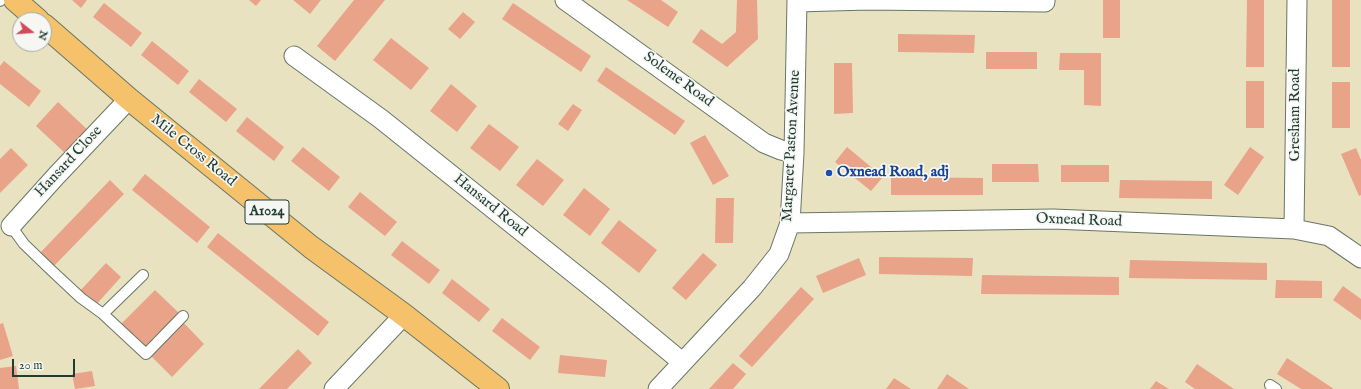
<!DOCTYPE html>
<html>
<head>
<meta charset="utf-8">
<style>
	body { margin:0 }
	#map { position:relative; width:1361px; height:389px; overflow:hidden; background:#e9e2c1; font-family:"IM FELL English",serif }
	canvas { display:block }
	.north { position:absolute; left:12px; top:12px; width:40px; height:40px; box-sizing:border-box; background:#f6f6f2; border:1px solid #a0aca6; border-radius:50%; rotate:107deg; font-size:11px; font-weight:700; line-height:16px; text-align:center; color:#1f3d34 }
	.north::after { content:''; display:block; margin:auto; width:14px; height:18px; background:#d1495b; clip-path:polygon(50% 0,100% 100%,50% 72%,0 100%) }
	.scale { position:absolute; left:12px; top:359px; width:63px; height:18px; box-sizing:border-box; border:2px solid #1f3d34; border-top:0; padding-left:5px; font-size:12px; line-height:14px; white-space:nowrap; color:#1f3d34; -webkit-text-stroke:3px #f6f6f2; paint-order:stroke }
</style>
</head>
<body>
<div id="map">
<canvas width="1361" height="389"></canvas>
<div class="north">N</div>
<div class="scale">20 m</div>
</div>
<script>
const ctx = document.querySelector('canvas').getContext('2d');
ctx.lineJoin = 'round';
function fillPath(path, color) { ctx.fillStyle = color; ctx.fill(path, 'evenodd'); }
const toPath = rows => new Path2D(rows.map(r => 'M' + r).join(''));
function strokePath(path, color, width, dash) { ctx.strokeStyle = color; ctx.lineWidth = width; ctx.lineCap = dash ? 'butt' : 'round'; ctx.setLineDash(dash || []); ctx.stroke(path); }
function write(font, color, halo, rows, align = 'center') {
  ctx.font = font + ' "IM FELL English",serif'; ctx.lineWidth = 3.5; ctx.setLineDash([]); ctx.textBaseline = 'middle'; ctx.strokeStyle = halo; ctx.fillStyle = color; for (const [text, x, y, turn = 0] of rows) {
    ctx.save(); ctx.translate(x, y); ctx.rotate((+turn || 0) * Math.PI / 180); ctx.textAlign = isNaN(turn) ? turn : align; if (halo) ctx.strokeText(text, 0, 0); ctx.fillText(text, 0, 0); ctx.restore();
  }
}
const building = toPath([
	[72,0,87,0,81,8],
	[249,0,261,0,256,6],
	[293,0,321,0,310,14],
	[354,0,385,0,335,61,317,46],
	[627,0,661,0,678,12,668,27],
	[737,0,757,0,758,39,727,67,692,42,701,29,722,44,736,32],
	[1103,0,1120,0,1120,38,1103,38],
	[1247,0,1264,0,1264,67,1246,67],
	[1332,0,1350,0,1350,67,1332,67],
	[104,3,142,33,131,47,93,17],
	[513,3,591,56,581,72,502,19],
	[463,12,475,22,460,39,448,29],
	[898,34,975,35,974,53,898,52],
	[391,38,429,68,411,90,373,60],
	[152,41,189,71,178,85,141,55],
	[986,52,1037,52,1037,69,986,69],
	[1060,53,1101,53,1101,106,1084,105,1084,70,1059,70],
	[4,61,41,91,29,107,0,84,0,66],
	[834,63,852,63,853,113,834,114],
	[606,67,685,121,675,135,597,81],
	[199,79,237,109,226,122,189,92],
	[1246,81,1264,81,1264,128,1246,128],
	[1332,82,1350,82,1350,128,1332,128],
	[451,84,477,106,457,132,430,111],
	[58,102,89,131,67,155,36,126],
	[573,104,582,110,568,131,558,124],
	[247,117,284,147,274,161,236,131],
	[489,124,519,147,500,171,470,148],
	[705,135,729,176,713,185,690,143],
	[303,147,340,177,329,191,291,161],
	[847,147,883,177,871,191,835,162],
	[1250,147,1264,157,1238,195,1224,185],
	[11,148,28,165,0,193,0,159],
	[1356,148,1361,160,1361,195,1359,196,1341,154],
	[537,159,564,180,543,206,516,185],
	[992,164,1038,164,1039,182,992,182],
	[1061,165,1109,165,1109,182,1061,182],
	[145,174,210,227,197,243,132,190],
	[891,177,983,178,983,195,891,195],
	[110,180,124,194,52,268,38,255],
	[1120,180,1212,181,1212,199,1119,198],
	[584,188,610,209,590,236,563,215],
	[360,192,397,222,385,236,348,207],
	[716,198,734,198,733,243,715,243],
	[619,220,657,250,639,273,601,243],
	[218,233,329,322,318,336,207,247],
	[402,241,440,270,429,284,391,255],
	[703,253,717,265,686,300,672,288],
	[879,257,973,258,972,276,879,274],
	[859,258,866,275,823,293,816,276],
	[1130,260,1267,263,1267,280,1129,278],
	[106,263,121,277,94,307,78,293],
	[982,275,1119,277,1119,295,981,294],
	[452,279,490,309,479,322,442,293],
	[1276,280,1322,281,1322,298,1275,298],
	[1343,286,1361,299,1361,320,1333,300],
	[801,287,814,299,752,367,739,356],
	[155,290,179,313,144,349,120,325],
	[502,318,540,347,530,360,492,331],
	[181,320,204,344,172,377,148,353],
	[3,323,13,356,0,360,0,324],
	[298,349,312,363,287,389,259,389],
	[560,355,607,360,605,377,558,373],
	[1287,358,1334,389,1301,389,1277,374],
	[733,363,746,374,733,389,709,389],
	[1197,364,1234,389,1195,389,1185,382],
	[16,366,19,389,0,389,0,368],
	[92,371,95,386,75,389,72,374],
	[947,374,969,389,937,389],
	[894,378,911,389,886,389],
	[1156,381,1169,389,1150,389]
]);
const service = toPath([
	[0,1,1,0],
	[11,226,24,244,51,270,81,298,103,314,146,354,183,316],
	[103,314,143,275],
	[1270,385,1276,389]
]);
const minor = toPath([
	[565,0,764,143,781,150,794,153],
	[797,2,868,0,1045,2,1045,0],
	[294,56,381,119,600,294,682,362],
	[790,223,1053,219,1294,229,1329,236,1361,258],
	[11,226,57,175,129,99],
	[1294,229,1297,0],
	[334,389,404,315],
	[658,389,752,288,779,254,790,223,794,153,797,0]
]);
const primary = toPath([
	[15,0,38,20],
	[44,25,129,99,311,247,404,315,498,389]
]);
const markers = [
	[829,173,4,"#1a4fb4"]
];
const shields = [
	[267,212,44]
];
const shieldNames = [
	["A1024",267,212]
];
const streetNames = [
	["Soleme Road",678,80,36],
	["Gresham Road",1296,115,-90],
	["Margaret Paston Avenue",792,146,-87],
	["Mile Cross Road",193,151,39],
	["Hansard Close",69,162,-47],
	["Hansard Road",490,206,39],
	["Oxnead Road",1079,221,2]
];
const transitNames = [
	["Oxnead Road, adj",837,173]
];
fillPath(building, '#e8a388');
strokePath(service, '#667765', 12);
strokePath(minor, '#667765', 21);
strokePath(primary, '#667765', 24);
strokePath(service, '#fff', 10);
strokePath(minor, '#fff', 19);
strokePath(primary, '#f5c16b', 22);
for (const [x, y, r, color] of markers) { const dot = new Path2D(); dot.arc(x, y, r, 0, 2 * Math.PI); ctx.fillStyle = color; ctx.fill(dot); strokePath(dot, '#f6f6f2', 1.5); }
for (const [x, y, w] of shields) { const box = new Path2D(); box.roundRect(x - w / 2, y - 12, w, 24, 3); ctx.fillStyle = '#f6f6f2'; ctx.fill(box); strokePath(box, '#1f3d34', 1); }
write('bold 14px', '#1f3d34', null, shieldNames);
write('15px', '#1f3d34', '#f6f6f2', streetNames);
write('bold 15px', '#164399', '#f6f6f2', transitNames, 'left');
</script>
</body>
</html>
